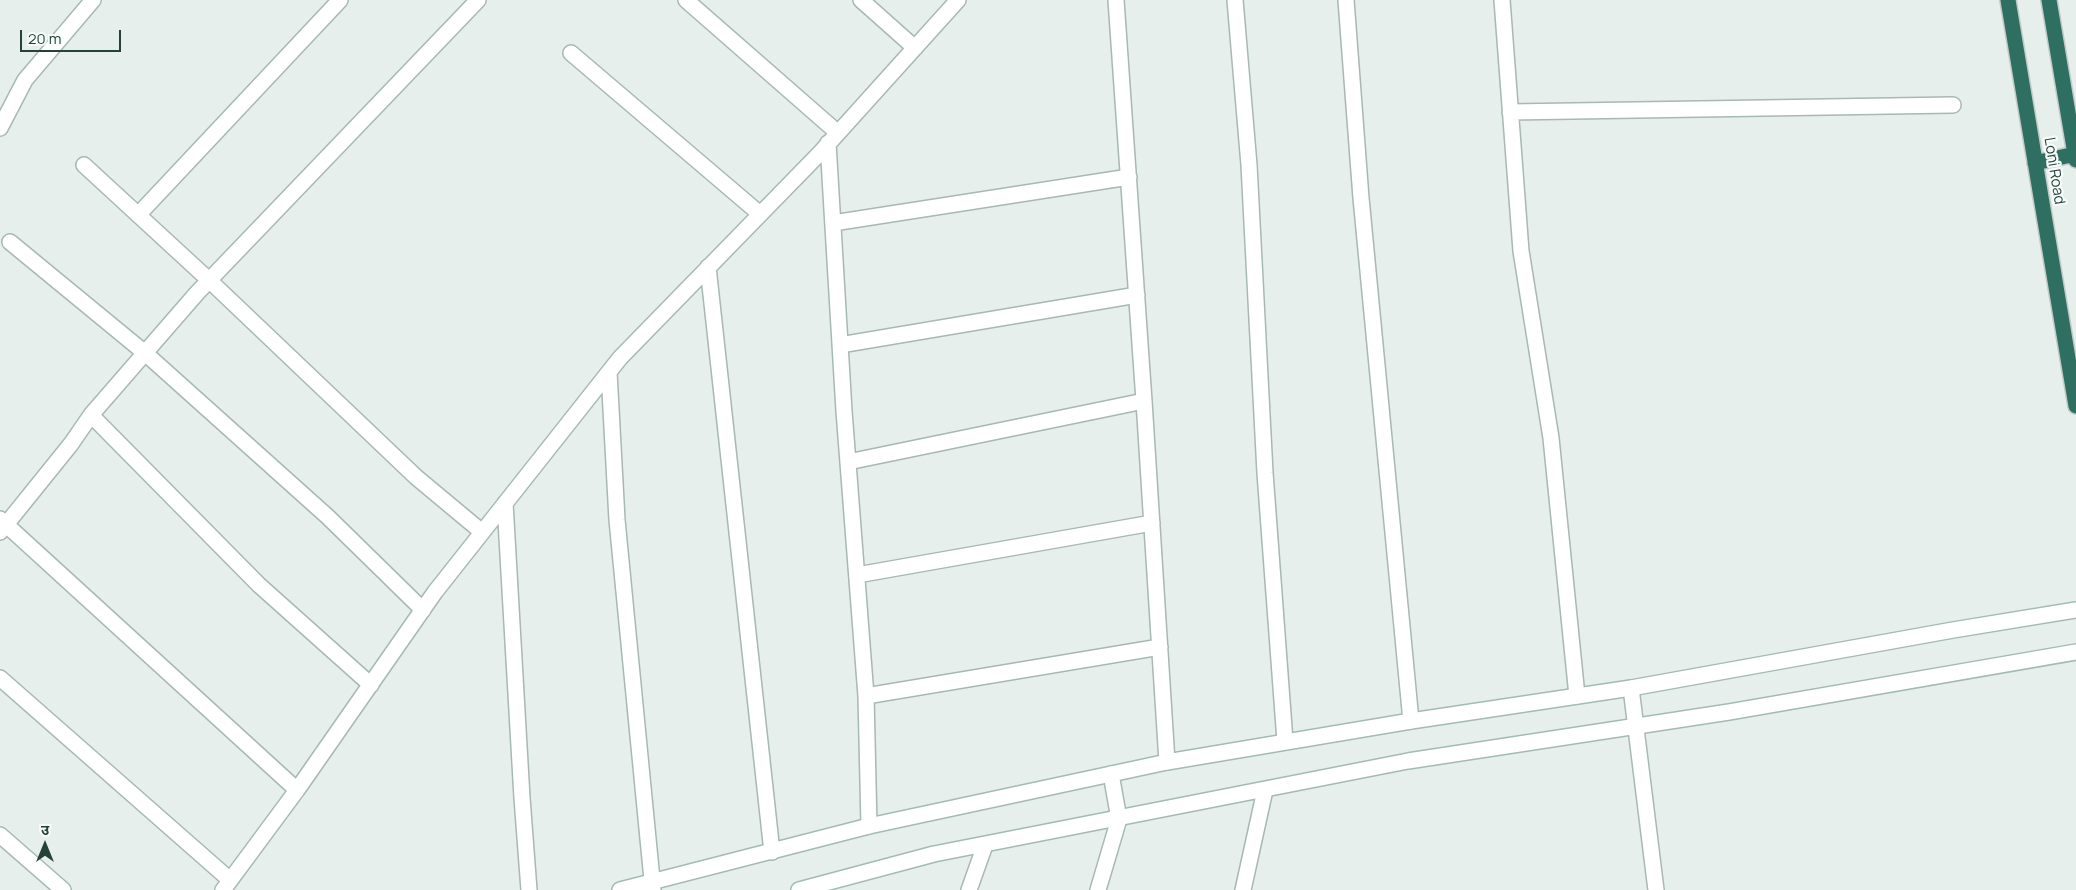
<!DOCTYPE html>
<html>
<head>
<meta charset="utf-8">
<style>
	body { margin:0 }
	#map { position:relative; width:2076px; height:890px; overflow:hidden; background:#e6efeb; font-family:Manrope,"Noto Sans Devanagari",sans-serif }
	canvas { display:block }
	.north { position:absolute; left:20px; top:820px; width:50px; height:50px; -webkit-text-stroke:4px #f7fbf9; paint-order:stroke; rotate:0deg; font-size:14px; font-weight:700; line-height:20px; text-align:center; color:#24423a }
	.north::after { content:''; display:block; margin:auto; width:18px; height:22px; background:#24423a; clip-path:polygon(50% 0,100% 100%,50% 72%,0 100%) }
	.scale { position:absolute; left:20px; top:30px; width:101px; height:22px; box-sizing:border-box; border:2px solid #24423a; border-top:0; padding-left:6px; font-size:15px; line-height:18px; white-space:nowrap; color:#24423a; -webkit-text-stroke:4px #f7fbf9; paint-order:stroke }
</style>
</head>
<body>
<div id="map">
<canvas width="2076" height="890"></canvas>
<div class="north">उ</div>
<div class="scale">20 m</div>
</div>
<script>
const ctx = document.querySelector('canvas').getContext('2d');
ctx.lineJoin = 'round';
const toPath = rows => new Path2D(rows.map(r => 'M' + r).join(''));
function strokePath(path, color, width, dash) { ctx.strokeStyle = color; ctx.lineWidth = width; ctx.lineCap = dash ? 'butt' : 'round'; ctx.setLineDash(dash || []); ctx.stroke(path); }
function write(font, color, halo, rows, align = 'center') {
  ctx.font = font + ' Manrope,sans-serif'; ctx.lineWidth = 4.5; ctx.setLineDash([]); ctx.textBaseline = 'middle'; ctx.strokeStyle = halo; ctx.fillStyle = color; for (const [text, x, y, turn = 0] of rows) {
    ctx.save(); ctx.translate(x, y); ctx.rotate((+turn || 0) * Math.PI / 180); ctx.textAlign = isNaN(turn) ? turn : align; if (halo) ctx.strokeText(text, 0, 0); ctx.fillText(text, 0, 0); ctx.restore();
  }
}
const street = toPath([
	[686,0,838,133],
	[861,0,915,48],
	[1116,0,1144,401,1167,762],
	[1235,0,1249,165,1265,473,1285,741],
	[1346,0,1361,198,1411,721],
	[1502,0,1521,251,1551,438,1577,696],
	[571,53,760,214],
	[1510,112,1953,105],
	[0,128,25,80,93,0],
	[828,143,844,411,866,696,869,826],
	[84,165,210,281,416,477,482,532],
	[138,215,340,0],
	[833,223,1129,177],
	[10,242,145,353,328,517,423,610],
	[708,267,772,852],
	[840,345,1137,295],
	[609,372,617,520,653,890],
	[91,415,259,585,371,685],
	[848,462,1144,401],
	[505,503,522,798,529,890],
	[0,519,297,790],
	[0,532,71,444,91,415,197,293,478,0],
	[857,575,1152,523],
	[0,678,230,880],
	[1631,688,1656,890],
	[866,696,1160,647],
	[0,835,63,890],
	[223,890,297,790,435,592,620,358,820,153,958,0],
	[969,890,985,845],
	[1098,890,1119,819,1111,774],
	[1243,890,1265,790]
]);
const secondary = toPath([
	[620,890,869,826,1167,762,1411,721,1631,688,1953,630,2076,610],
	[799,890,934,854,1408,761,1729,712,2076,652]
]);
const highway = toPath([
	[2008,0,2076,406],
	[2049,0,2076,160],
	[2035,163,2075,154]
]);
const streetNames = [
	["Loni Road",2054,171,81]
];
strokePath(street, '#a8b8b2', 18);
strokePath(secondary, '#a4bbb3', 18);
strokePath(highway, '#c2cac8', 18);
strokePath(street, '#fff', 15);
strokePath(secondary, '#fff', 15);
strokePath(highway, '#2f6f62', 15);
write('15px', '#24423a', '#f7fbf9', streetNames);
</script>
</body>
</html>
